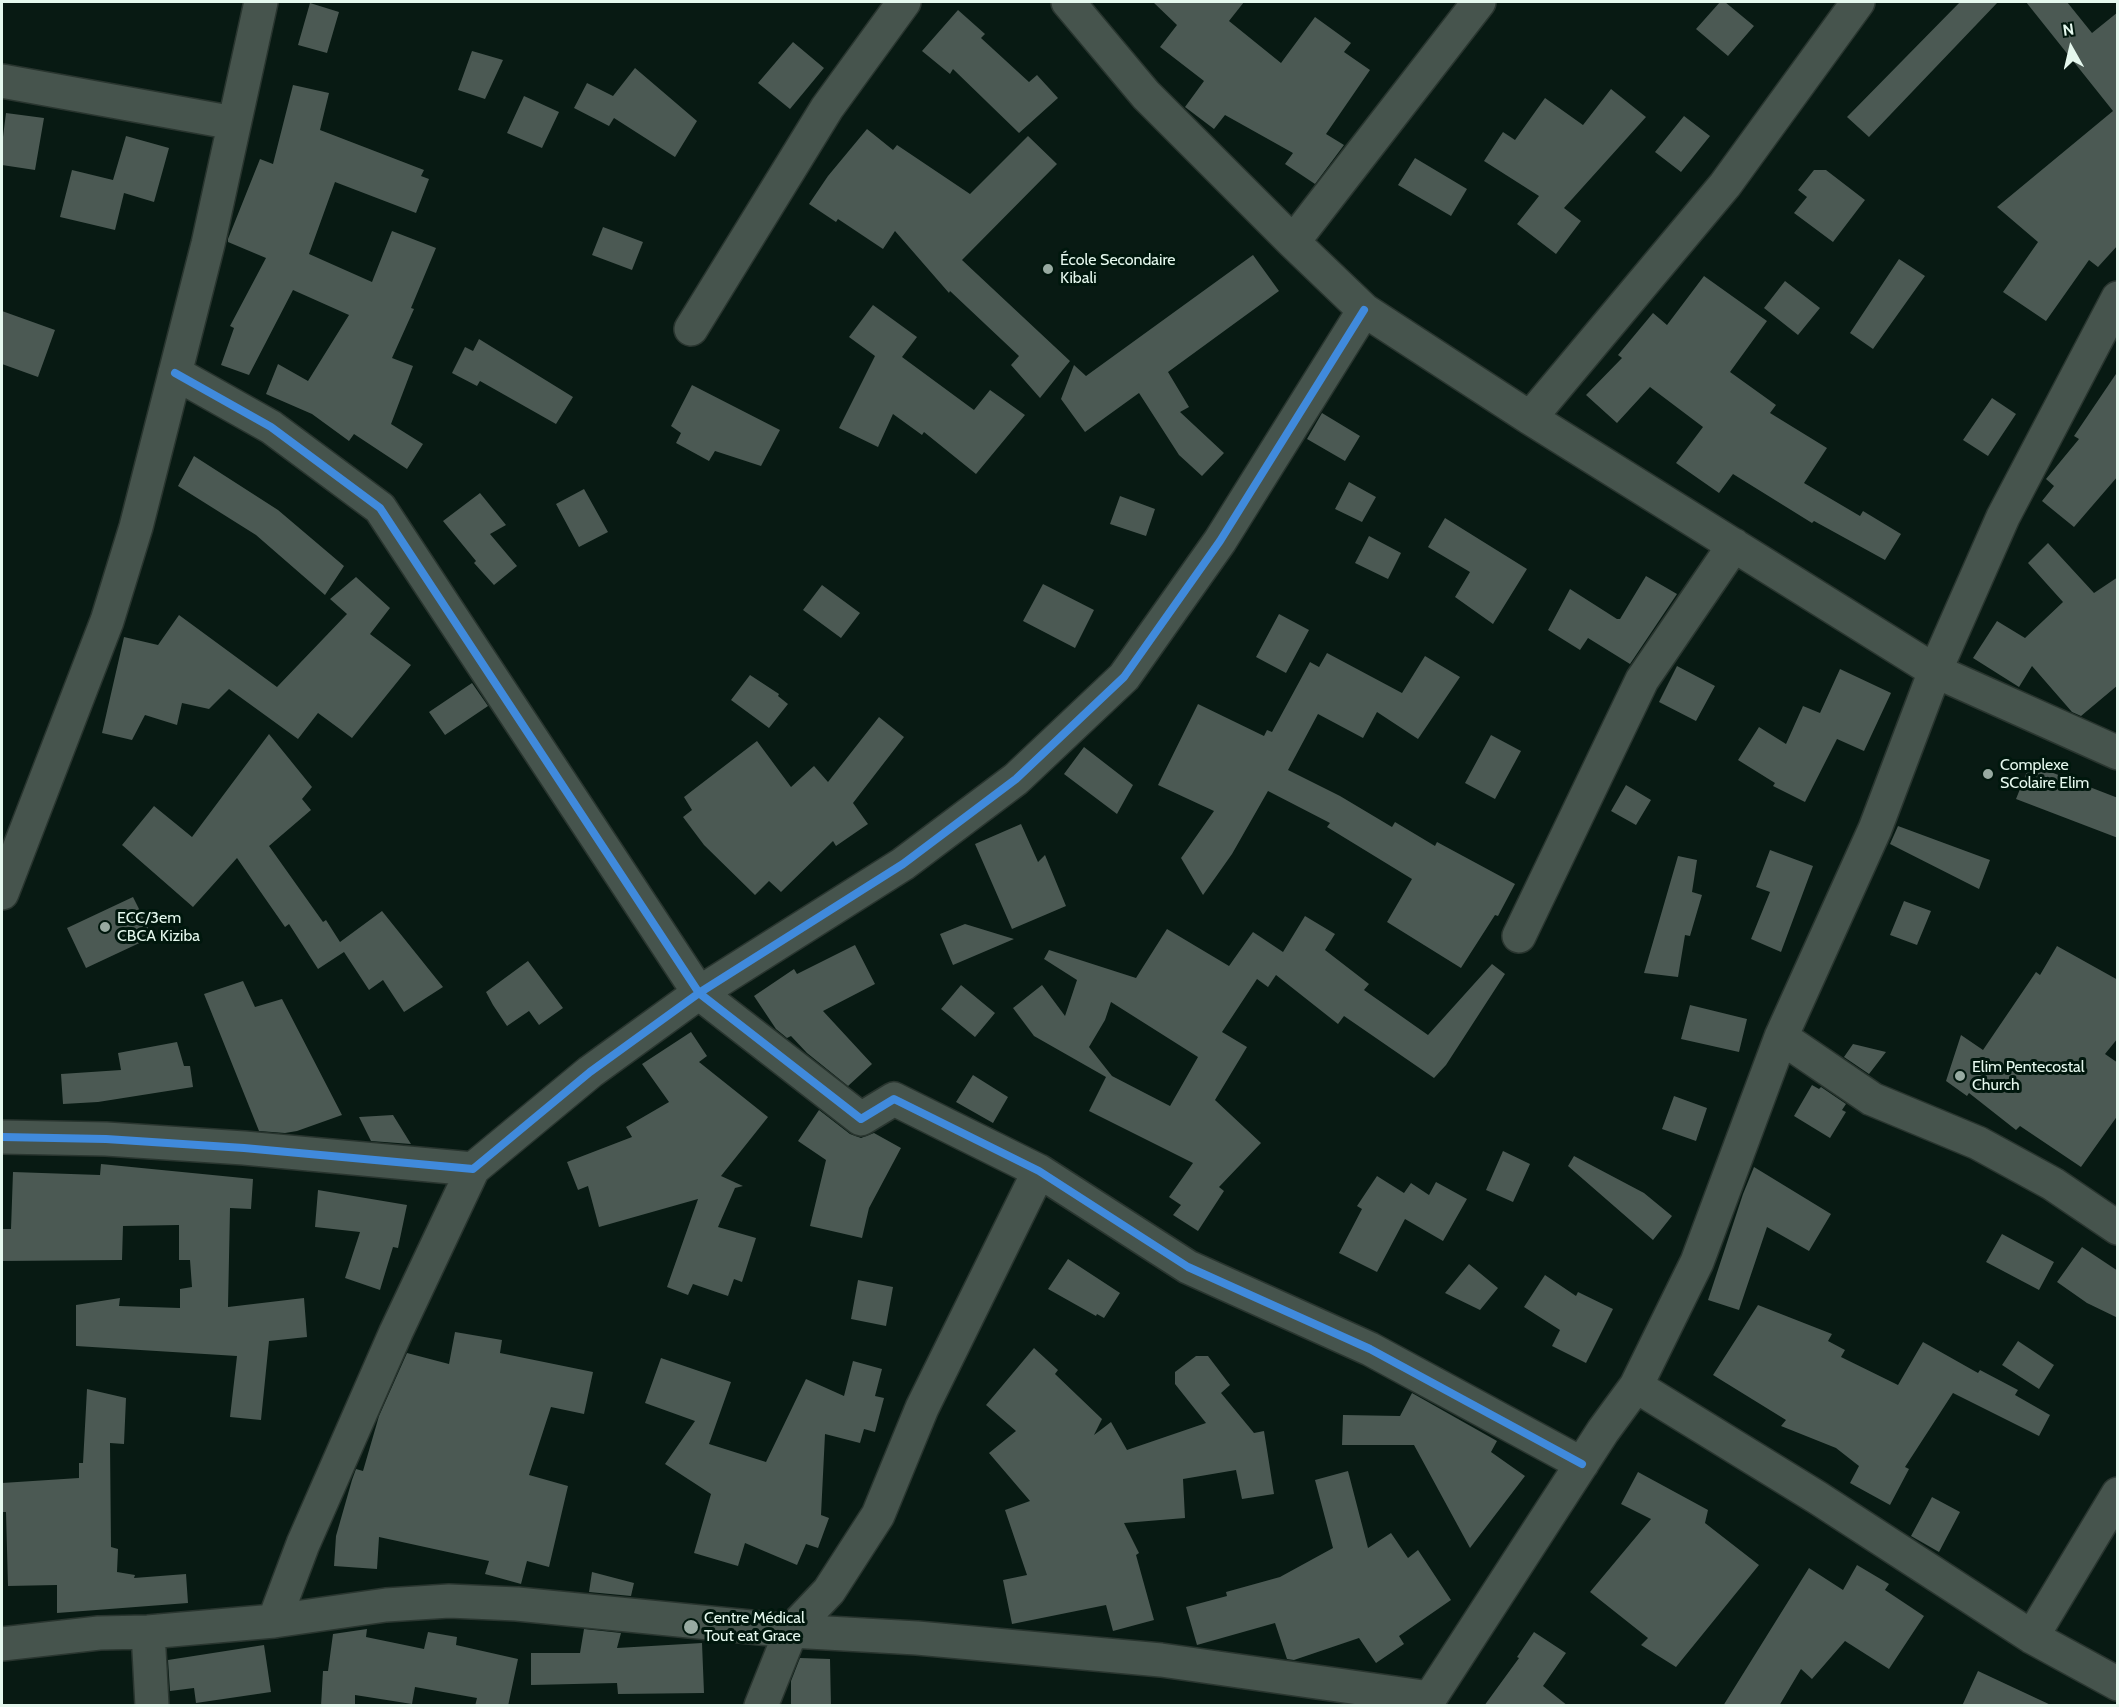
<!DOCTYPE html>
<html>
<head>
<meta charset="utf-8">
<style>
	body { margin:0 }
	#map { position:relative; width:2119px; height:1707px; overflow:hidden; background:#081a13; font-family:Cabin,sans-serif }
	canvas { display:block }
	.frame { position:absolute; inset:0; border:3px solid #e5f8ee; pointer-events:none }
	.north { position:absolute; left:2041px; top:18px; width:60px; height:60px; -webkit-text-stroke:4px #00170d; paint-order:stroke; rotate:352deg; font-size:16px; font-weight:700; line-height:24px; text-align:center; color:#e5f8ee }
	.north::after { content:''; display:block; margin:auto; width:21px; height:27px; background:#e5f8ee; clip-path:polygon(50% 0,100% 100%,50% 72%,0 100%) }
</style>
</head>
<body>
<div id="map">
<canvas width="2119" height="1707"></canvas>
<div class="frame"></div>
<div class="north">N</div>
</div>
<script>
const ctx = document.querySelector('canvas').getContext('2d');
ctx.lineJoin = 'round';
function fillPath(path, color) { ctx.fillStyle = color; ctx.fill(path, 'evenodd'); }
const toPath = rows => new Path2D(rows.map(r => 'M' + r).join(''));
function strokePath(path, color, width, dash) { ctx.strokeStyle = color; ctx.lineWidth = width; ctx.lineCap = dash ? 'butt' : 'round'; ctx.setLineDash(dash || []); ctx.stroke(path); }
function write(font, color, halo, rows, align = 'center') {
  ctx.font = font + ' Cabin,sans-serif'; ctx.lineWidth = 6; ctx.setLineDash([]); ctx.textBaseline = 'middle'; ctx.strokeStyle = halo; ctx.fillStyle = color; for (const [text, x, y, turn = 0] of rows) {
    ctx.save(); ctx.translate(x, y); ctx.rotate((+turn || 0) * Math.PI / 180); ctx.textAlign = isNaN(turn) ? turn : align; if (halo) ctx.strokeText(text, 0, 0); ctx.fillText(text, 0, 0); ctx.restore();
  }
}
const building = toPath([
	[1153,2,1244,2,1229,21,1281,63,1315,17,1351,43,1344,52,1370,70,1326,134,1344,145,1315,184,1285,164,1293,153,1225,115,1214,129,1185,107,1204,81,1160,47,1177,25],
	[1720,2,1725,2,1754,26,1728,56,1696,29],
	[1960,2,1998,2,1869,137,1847,117],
	[2026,2,2067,2,2092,33,2118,12,2118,245,2098,267,2089,260,2046,321,2003,292,2038,242,1997,207,2113,111],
	[310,3,339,12,327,53,298,45],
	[958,10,985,34,981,38,1029,82,1037,75,1058,98,1019,133,953,69,950,74,922,51],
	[793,42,824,68,790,109,758,83],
	[472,51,503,60,485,99,458,90],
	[635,68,697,121,675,157,614,118,609,126,574,108,587,83,613,96],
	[293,85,329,93,320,130,424,170,421,176,429,179,416,213,335,182,309,254,372,282,392,231,436,248,411,308,414,309,392,358,413,366,391,424,423,444,407,469,354,434,349,441,312,414,266,394,278,364,308,381,349,315,293,290,249,375,221,365,234,328,230,326,266,258,228,242,228,239,260,159,273,164],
	[1611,89,1646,117,1564,208,1581,221,1556,254,1517,224,1539,196,1484,161,1503,132,1515,140,1545,98,1583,125],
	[524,96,559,112,542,148,507,133],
	[6,113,44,118,35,170,2,165,2,145],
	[1684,116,1710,136,1681,172,1655,152],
	[867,129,893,150,897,145,970,194,1028,136,1057,164,962,260,1070,361,1040,398,1011,365,1019,356,950,291,949,293,895,231,883,249,838,219,836,222,809,204,828,176],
	[126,136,169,148,154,202,124,193,115,230,60,217,72,170,113,180],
	[1415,158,1467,189,1451,216,1398,185],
	[1814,170,1826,170,1865,200,1833,242,1794,213,1807,197,1798,190],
	[603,227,643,242,632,270,592,255],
	[1253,255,1279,291,1168,372,1189,407,1180,412,1224,453,1202,476,1179,455,1139,393,1085,432,1061,399,1074,365,1086,376],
	[1899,259,1925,276,1873,349,1850,333],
	[1704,276,1767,321,1730,372,1776,405,1770,413,1827,448,1804,483,1860,516,1863,511,1901,534,1885,560,1814,521,1812,523,1733,474,1719,493,1676,463,1703,427,1650,387,1617,423,1586,395,1622,358,1618,355,1653,313,1667,325],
	[1785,281,1820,308,1798,335,1764,308],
	[873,305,917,337,902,357,974,410,990,390,1025,415,976,474,924,432,922,435,893,414,878,447,839,428,875,356,849,337],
	[2,311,55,330,38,377,2,364],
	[479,339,573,397,556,424,480,381,477,386,452,373,465,347,473,351],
	[2118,371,2118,476,2074,527,2042,501,2054,486,2046,479,2079,439,2074,436],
	[692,385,780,430,761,466,715,451,709,461,676,443,681,433,671,426],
	[1992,398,2016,414,1988,456,1963,440],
	[1322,413,1360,436,1345,461,1307,439],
	[194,456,278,510,344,566,325,595,256,535,178,486],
	[1349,482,1376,497,1362,522,1335,509],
	[584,489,608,532,579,547,556,504],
	[480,493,506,525,490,534,517,566,494,585,474,563,476,561,443,521],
	[1120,496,1155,509,1146,536,1110,524],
	[1445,518,1527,569,1493,624,1455,597,1470,572,1428,547],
	[1369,536,1401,553,1388,579,1355,563],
	[2048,543,2094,593,2118,577,2118,685,2081,716,2072,712,2032,666,2019,687,1973,658,1997,621,2025,638,2063,602,2028,563],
	[1646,576,1677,594,1630,664,1588,638,1580,650,1548,630,1570,589,1617,619,1620,619],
	[356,577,390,608,370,634,411,665,352,738,318,713,298,739,229,689,209,709,182,703,177,725,145,715,132,740,102,733,124,637,158,645,179,615,277,687,347,614,330,599],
	[1043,584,1094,610,1075,648,1023,621],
	[822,585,860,613,841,638,803,610],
	[1279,614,1309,630,1286,673,1256,657],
	[1327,653,1402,693,1425,656,1460,677,1418,739,1377,712,1363,738,1318,714,1288,770,1340,796,1392,827,1395,822,1435,846,1437,842,1515,884,1498,916,1495,915,1461,968,1387,922,1412,879,1327,827,1330,823,1268,791,1232,854,1203,895,1181,858,1214,811,1158,785,1198,704,1264,736,1267,730,1272,732,1310,662,1319,667],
	[1677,666,1715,686,1696,721,1659,702],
	[1840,669,1891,693,1864,751,1837,739,1805,802,1773,786,1775,783,1738,760,1759,727,1786,744,1803,706,1820,713],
	[750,675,779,694,778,696,788,704,769,728,731,700],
	[472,683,488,706,445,735,429,712],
	[879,717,904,737,853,803,868,824,836,846,833,841,781,892,769,881,755,895,704,845,683,817,692,810,684,797,757,741,791,787,814,766,828,782],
	[269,734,312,787,302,799,311,810,269,846,323,922,326,920,340,942,382,911,443,987,404,1012,383,980,369,990,344,952,318,969,289,924,285,927,237,858,193,907,122,845,154,806,192,837],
	[1491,735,1521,751,1495,799,1465,783],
	[1084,747,1133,785,1117,814,1064,774],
	[2030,764,2118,798,2118,838,2016,799],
	[1626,785,1651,800,1636,825,1611,811],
	[1021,824,1038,862,1045,855,1066,906,1012,929,975,844],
	[1898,826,1990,860,1979,889,1890,844],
	[1770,850,1813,866,1781,952,1751,939,1770,892,1756,887],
	[1678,856,1697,860,1692,892,1702,895,1690,936,1685,935,1678,977,1644,973],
	[133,897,148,927,148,939,86,968,67,928],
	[1904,901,1931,911,1917,945,1890,935],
	[1305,916,1335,934,1325,950,1369,984,1364,990,1428,1035,1492,964,1505,974,1446,1065,1434,1078,1344,1016,1338,1024,1276,975,1268,987,1257,979,1222,1032,1247,1047,1215,1100,1261,1143,1219,1187,1224,1191,1198,1231,1173,1215,1181,1205,1169,1197,1193,1163,1089,1111,1106,1077,1034,1036,1013,1008,1042,985,1065,1016,1077,980,1044,959,1049,950,1136,978,1167,929,1229,966,1253,932,1283,952],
	[1111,1002,1198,1057,1170,1106,1112,1076,1089,1047,1105,1020],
	[965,924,1014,939,953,965,940,934],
	[855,945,875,984,823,1011,872,1064,848,1086,807,1053,791,1036,787,1038,776,1029,754,996,794,969,797,974],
	[2057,946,2118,980,2118,1038,2105,1054,2118,1063,2118,1115,2081,1167,2020,1126,2016,1130,1969,1093,1967,1096,1946,1081,1961,1035,1983,1050,2036,972,2040,975],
	[528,961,563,1008,539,1025,529,1011,507,1026,493,1005,486,992],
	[243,981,255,1007,282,999,342,1115,297,1131,285,1133,259,1131,204,994],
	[961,985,995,1013,975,1037,941,1009],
	[1690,1005,1747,1019,1739,1052,1681,1039],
	[691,1032,707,1056,699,1062,768,1117,721,1176,743,1186,735,1188,718,1227,756,1238,742,1282,734,1279,728,1296,693,1284,688,1295,667,1287,698,1199,599,1227,588,1186,578,1190,567,1162,632,1137,626,1127,669,1102,642,1064],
	[177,1042,184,1066,190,1066,193,1087,98,1102,63,1104,61,1074,121,1070,118,1053],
	[1853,1044,1886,1052,1869,1074,1844,1057],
	[973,1075,1008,1097,993,1123,956,1102],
	[1812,1085,1819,1089,1821,1087,1846,1104,1842,1110,1846,1112,1830,1138,1794,1116],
	[1674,1096,1707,1108,1696,1141,1662,1129],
	[819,1110,850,1134,861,1138,874,1133,901,1148,869,1208,862,1238,810,1226,826,1160,798,1141],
	[393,1115,411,1144,371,1141,359,1117],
	[1503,1151,1530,1164,1513,1202,1486,1190],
	[1574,1156,1644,1193,1672,1216,1653,1240,1568,1166],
	[101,1164,253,1179,251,1209,230,1208,228,1307,304,1298,307,1337,269,1341,261,1420,230,1417,237,1356,76,1346,76,1305,120,1298,119,1306,180,1308,180,1289,192,1287,190,1260,179,1260,179,1225,123,1226,122,1260,2,1261,2,1229,11,1229,13,1172,100,1175],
	[1754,1167,1831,1214,1809,1251,1767,1227,1739,1310,1708,1300,1743,1194],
	[1377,1176,1404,1193,1411,1183,1429,1195,1436,1182,1467,1199,1443,1241,1405,1219,1377,1272,1339,1253,1362,1209,1357,1206],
	[318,1190,407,1205,398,1248,393,1247,380,1290,345,1278,360,1232,315,1227],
	[2002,1234,2054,1262,2039,1290,1986,1262],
	[2082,1247,2118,1271,2118,1318,2087,1303,2057,1282],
	[1068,1259,1120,1293,1104,1318,1097,1314,1096,1316,1048,1289],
	[1469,1264,1498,1288,1480,1310,1445,1293],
	[1545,1275,1576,1296,1578,1292,1613,1309,1586,1363,1552,1346,1560,1330,1524,1307],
	[858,1280,893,1287,886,1326,851,1319],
	[1758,1305,1832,1334,1828,1341,1845,1350,1841,1357,1898,1385,1923,1342,1978,1373,1980,1370,2018,1390,2015,1395,2050,1415,2039,1436,1953,1393,1905,1467,1909,1469,1890,1505,1850,1483,1859,1466,1836,1448,1781,1426,1786,1420,1713,1375],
	[455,1332,502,1340,500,1353,593,1372,584,1414,551,1407,529,1475,568,1486,549,1567,527,1561,521,1584,485,1574,489,1561,379,1537,377,1569,334,1566,336,1536,352,1480,356,1469,363,1471,379,1416,407,1353,449,1364],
	[2018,1341,2054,1365,2039,1389,2002,1365],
	[1034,1348,1058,1370,1055,1374,1102,1419,1094,1435,1111,1422,1127,1450,1206,1423,1175,1384,1175,1372,1196,1356,1208,1356,1230,1385,1221,1393,1254,1433,1264,1431,1274,1494,1242,1499,1236,1470,1183,1479,1185,1518,1124,1523,1139,1553,1136,1555,1154,1620,1113,1631,1106,1605,1012,1624,1003,1580,1027,1575,1005,1510,1030,1501,989,1453,1016,1431,986,1405],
	[661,1358,731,1382,709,1444,766,1462,806,1379,844,1396,853,1361,882,1369,875,1396,884,1398,875,1432,864,1429,860,1443,825,1434,821,1515,829,1518,818,1548,806,1544,797,1565,745,1543,738,1566,694,1553,711,1494,665,1464,695,1421,645,1403],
	[87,1389,126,1398,124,1444,110,1443,111,1547,118,1549,117,1572,135,1575,134,1578,186,1574,188,1603,57,1613,57,1585,8,1586,6,1512,2,1512,2,1483,79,1478,79,1463,83,1463],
	[1412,1393,1497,1441,1491,1452,1525,1476,1470,1548,1414,1445,1342,1445,1343,1415,1400,1416],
	[1348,1471,1368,1548,1391,1533,1408,1558,1418,1550,1451,1600,1399,1636,1404,1644,1376,1663,1359,1638,1294,1660,1287,1659,1275,1623,1197,1645,1186,1607,1227,1596,1226,1592,1280,1577,1333,1548,1315,1480],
	[1638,1472,1708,1510,1705,1523,1759,1565,1676,1667,1641,1645,1648,1638,1590,1592,1651,1519,1621,1504],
	[1932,1497,1960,1512,1939,1552,1911,1536],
	[1857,1565,1889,1584,1885,1590,1924,1616,1889,1669,1845,1641,1812,1679,1801,1669,1779,1706,1723,1706,1809,1568,1843,1590],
	[592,1572,634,1583,631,1596,589,1592],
	[367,1629,366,1637,424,1649,428,1632,457,1637,456,1645,518,1659,508,1706,475,1706,477,1698,415,1687,412,1704,355,1695,355,1706,321,1706,323,1671,328,1671,333,1634],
	[584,1629,621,1633,617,1648,702,1643,704,1693,618,1694,617,1683,531,1685,531,1653,580,1653],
	[1534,1632,1566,1653,1543,1686,1568,1706,1484,1706,1519,1658,1517,1657],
	[264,1645,271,1692,196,1703,194,1688,170,1691,168,1660],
	[800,1658,830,1659,831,1706,791,1706,791,1681],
	[1978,1671,2053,1706,1962,1706]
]);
const minor = toPath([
	[1068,2,1146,95,1293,242,1364,310,1530,418,1935,671,2118,753],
	[2,81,234,123],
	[1293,242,1479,2],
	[691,329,827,108,904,2],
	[175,373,271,427,380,508,699,993,861,1119,894,1099,1039,1171,1188,1267,1370,1349,1582,1464],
	[1530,418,1725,185,1858,2],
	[2,893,107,621,136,527,208,244,261,2],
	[1519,936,1642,680,1734,545],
	[1781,1037,1872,1099,1978,1143,2053,1184,2118,1228],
	[2,1137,106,1139,244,1148,473,1169,590,1072,699,993,903,864,1016,779,1124,677,1220,541,1364,310],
	[1636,1386,1818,1498,2032,1637,2118,1684],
	[274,1621,303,1544,396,1332,473,1169],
	[148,1632,152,1706],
	[2032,1637,2118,1494],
	[2,1644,99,1633,148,1632,274,1621,386,1605,449,1601,517,1604,791,1631,917,1638,1161,1660,1430,1698],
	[761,1706,791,1631,829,1591,878,1515,922,1408,1039,1171],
	[1428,1706,1430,1698,1603,1431,1636,1386,1697,1262,1781,1037,1875,829,1935,671,2003,517,2118,298]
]);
const cycleway = toPath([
	[175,373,271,427,380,508,699,993,861,1119,894,1099,1039,1171,1188,1267,1370,1349,1582,1464],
	[2,1137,106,1139,244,1148,473,1169,590,1072,699,993,903,864,1016,779,1124,677,1220,541,1364,310]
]);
const markers = [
	[1048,269,6,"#98aaa1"],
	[1988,774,6,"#98aaa1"],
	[105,927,6,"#98aaa1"],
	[1960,1076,6,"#98aaa1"],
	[691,1627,8,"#98aaa1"]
];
const poiNames = [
	["École Secondaire",1060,260],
	["Kibali",1060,278],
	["Complexe",2000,765],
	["SColaire Elim",2000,783],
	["ECC/3em",117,918],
	["CBCA Kiziba",117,936],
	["Elim Pentecostal",1972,1067],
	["Church",1972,1085],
	["Centre Médical",704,1618],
	["Tout eat Grace",704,1636]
];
fillPath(building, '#4b5953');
strokePath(minor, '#29352f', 36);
strokePath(minor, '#46544d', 33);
strokePath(cycleway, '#408adc', 8);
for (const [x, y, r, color] of markers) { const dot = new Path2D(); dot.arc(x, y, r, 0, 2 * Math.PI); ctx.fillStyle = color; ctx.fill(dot); strokePath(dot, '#00170d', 2); }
write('16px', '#e5f8ee', '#00170d', poiNames, 'left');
</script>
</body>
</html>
